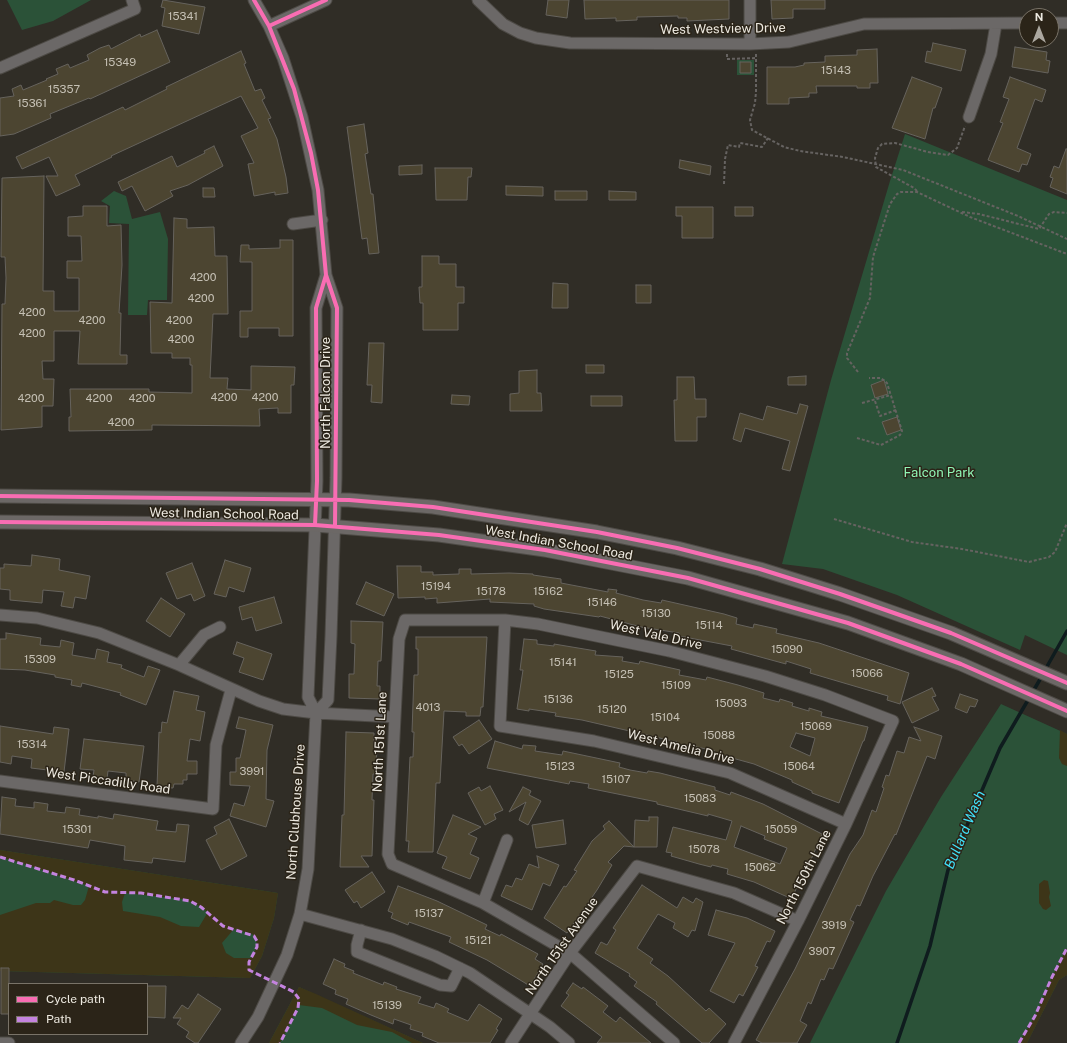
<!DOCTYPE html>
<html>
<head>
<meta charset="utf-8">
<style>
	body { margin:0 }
	#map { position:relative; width:1067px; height:1043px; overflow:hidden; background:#302d26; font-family:"Public Sans",sans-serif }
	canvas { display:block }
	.legend { position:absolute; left:8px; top:983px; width:140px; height:52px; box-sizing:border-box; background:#2b2418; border:1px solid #797368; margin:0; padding:5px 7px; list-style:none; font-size:12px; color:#ede9e0 }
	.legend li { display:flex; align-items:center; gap:8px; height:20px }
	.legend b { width:20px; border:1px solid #797368 }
	.north { position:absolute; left:1019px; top:8px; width:40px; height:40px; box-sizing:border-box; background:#2b2418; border:1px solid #797368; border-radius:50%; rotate:0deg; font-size:11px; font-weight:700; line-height:16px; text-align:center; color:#ede9e0 }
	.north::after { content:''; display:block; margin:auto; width:14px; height:18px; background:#aba79f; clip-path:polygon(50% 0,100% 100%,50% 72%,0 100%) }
</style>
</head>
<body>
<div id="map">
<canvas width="1067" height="1043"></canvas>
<ul class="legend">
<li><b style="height:5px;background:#f96db3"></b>Cycle path</li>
<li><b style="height:5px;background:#c483df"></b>Path</li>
</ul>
<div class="north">N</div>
</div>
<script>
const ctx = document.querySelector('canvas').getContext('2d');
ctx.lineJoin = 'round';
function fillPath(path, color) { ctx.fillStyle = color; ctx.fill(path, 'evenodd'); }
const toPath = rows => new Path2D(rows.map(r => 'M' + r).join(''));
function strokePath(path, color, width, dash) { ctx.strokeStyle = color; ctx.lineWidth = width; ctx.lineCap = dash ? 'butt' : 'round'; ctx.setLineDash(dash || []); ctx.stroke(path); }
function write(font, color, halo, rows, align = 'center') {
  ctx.font = font + ' "Public Sans",sans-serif'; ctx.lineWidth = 3; ctx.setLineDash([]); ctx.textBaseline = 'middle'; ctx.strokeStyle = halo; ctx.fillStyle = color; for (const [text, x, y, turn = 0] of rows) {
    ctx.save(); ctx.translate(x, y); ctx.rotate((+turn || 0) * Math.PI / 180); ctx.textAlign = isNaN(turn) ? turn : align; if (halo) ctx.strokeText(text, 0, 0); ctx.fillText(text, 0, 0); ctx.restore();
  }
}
const green = toPath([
	[7,0,91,0,53,21,22,30],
	[737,60,754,60,754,75,737,75],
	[905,134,1067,200,1067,655,1025,635,1020,650,897,595,823,569,782,564,831,380,890,181],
	[114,191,126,196,132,219,160,212,168,239,167,300,148,300,147,315,128,315,129,224,109,223,110,206,101,201],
	[1001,704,1067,734,1067,975,1059,980,1027,1043,810,1043,886,891,941,797],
	[0,850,278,893,274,918,262,956,250,978,0,971],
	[299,987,423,1043,269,1043]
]);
const sand = toPath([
	[1060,730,1067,734,1067,766,1062,764,1059,758],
	[0,850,278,893,274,918,262,956,250,978,0,971,0,915,36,903,50,903,54,900,73,905,81,905,85,900,89,886,22,863,0,857],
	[125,893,183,899,196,904,208,912,199,927,181,926,160,917,123,911,122,902],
	[234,929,252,934,256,938,257,947,251,958,234,958,226,953,222,943],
	[1044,880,1048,881,1050,893,1049,897,1051,906,1046,910,1043,909,1039,903,1039,884],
	[1067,948,1067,975,1059,980,1027,1043,1019,1043,1035,1016,1052,977],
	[299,987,316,994,423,1043,412,1043,392,1032,357,1025,322,1008,299,1005,280,1043,269,1043]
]);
const stream = toPath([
	[1045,670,1067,631],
	[897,1043,930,946,948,870,1000,748,1042,676]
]);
const building = toPath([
	[163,0,205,7,199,34,162,26,165,8,161,7,163,0],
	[548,0,569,0,567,18,546,15,548,0],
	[584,0,729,0,729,19,687,21,687,18,678,18,678,16,637,17,637,20,616,21,616,18,585,19,584,0],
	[771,0,825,0,825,9,793,9,793,18,772,19,771,0],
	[157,30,170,62,90,99,89,98,50,114,51,118,14,134,0,136,0,98,14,96,12,89,21,85,23,90,47,80,46,79,58,74,56,69,68,64,70,68,89,60,87,55,100,48,109,45,111,49,140,34,141,37,157,30],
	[933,43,966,50,961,71,925,62,927,51,931,52,933,43],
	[1015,47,1047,52,1046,60,1050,61,1048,73,1012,67,1015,47],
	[877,49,878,83,870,83,870,88,857,88,857,86,816,86,817,93,809,93,809,97,789,98,789,104,767,104,767,67,795,67,804,65,804,63,825,62,825,56,857,55,857,50,877,49],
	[241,51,246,63,244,64,255,91,261,89,265,98,262,100,271,118,268,119,277,139,286,177,288,193,275,195,275,192,254,196,248,164,254,163,241,136,258,128,241,96,111,156,112,157,75,175,80,185,56,196,46,176,58,176,49,157,22,169,16,157,123,107,125,110,167,89,166,87,241,51],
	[740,62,751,62,751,73,740,73,740,62],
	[912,77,942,88,935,108,933,108,925,139,892,128,912,77],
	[1010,77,1046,90,1042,102,1035,99,1017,148,1031,154,1027,165,1022,164,1019,172,988,160,1003,123,1000,122,1009,99,1003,97,1010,77],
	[364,124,368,153,365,154,371,194,373,194,379,253,369,254,367,238,362,239,347,127,364,124],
	[214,146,223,166,188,185,170,191,173,196,145,211,132,186,122,191,118,182,172,156,177,167,205,153,204,151,214,146],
	[1066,149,1067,149,1067,194,1050,187,1053,178,1050,177,1054,166,1059,168,1066,149],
	[680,160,711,166,710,175,679,168,680,160],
	[422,165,422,174,399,175,399,166,422,165],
	[435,168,472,168,471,177,468,177,467,200,436,200,435,168],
	[44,176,43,291,54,291,54,311,79,311,79,278,67,278,67,261,82,261,81,236,68,236,68,217,83,216,83,206,107,206,107,226,121,225,122,265,119,313,121,313,120,355,127,355,127,364,78,364,80,331,54,331,54,361,42,361,43,379,54,379,53,406,42,406,42,427,1,430,2,304,5,304,6,278,5,257,1,257,2,178,44,176],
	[506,186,543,187,543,196,506,195,506,186],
	[203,188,214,188,215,197,203,197,203,188],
	[555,191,587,191,587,200,555,200,555,191],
	[609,191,636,192,636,200,609,200,609,191],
	[676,207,713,207,713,238,682,238,682,216,676,216,676,207],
	[735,207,753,207,753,216,735,216,735,207],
	[174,218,187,219,187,228,214,227,215,256,227,256,228,314,213,314,210,378,228,378,227,389,251,390,251,366,295,367,294,385,291,385,291,413,278,413,278,408,259,409,260,426,152,425,152,430,69,431,69,417,71,417,70,389,149,389,149,392,192,393,192,365,190,365,190,358,172,358,172,353,151,353,150,302,172,303,174,218],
	[280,240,293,240,293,336,279,336,279,328,248,328,248,337,240,337,240,311,252,311,252,262,240,262,241,245,249,245,249,249,280,248,280,240],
	[422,256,439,256,439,264,456,264,456,287,464,287,464,303,458,303,458,330,423,330,423,303,420,303,419,287,422,287,422,256],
	[553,283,568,284,568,308,552,308,553,283],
	[636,285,651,285,651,303,636,303,636,285],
	[369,343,384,343,382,403,371,402,372,385,367,385,369,343],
	[586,365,604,365,604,373,586,373,586,365],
	[537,370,537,393,541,393,542,411,510,411,510,394,519,393,519,371,537,370],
	[806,376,806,385,788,385,788,377,806,376],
	[677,377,694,377,695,399,706,399,706,417,697,417,697,441,675,441,674,400,677,400,677,377],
	[884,380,888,394,875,398,871,385,884,380],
	[452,395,470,396,469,405,451,404,452,395],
	[591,396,622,396,622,406,591,406,591,396],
	[800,404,808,406,790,471,782,469,790,441,745,428,741,442,733,439,740,413,763,420,767,406,797,414,800,404],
	[897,417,901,430,887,435,882,422,897,417],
	[32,555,60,559,59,570,90,576,86,599,75,597,73,608,61,606,64,592,43,590,42,603,10,600,10,590,0,589,0,568,4,568,4,564,31,566,32,555],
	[225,560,251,568,244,592,229,587,226,597,214,594,225,560],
	[192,563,205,596,194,601,191,594,177,599,166,573,192,563],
	[397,566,421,566,421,572,433,572,433,575,459,574,459,569,471,569,471,574,509,573,533,574,533,575,561,579,561,583,608,592,608,589,617,590,616,593,643,600,661,603,662,600,724,614,737,618,736,624,753,628,754,624,777,629,776,633,819,643,909,673,900,704,887,700,888,696,810,673,811,669,786,661,786,664,731,649,732,646,679,636,679,633,641,627,600,616,599,617,544,609,534,606,534,604,490,602,490,599,437,603,437,598,425,599,425,597,398,598,397,566],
	[366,582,394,594,384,616,356,604,366,582],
	[274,597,282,623,256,631,252,617,242,620,239,607,274,597],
	[161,598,185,614,170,637,146,621,161,598],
	[351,621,383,622,381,661,378,661,377,686,380,686,380,699,349,698,349,674,354,674,355,644,351,643,351,621],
	[6,633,41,638,40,645,60,647,61,640,74,643,72,655,95,659,97,649,109,652,107,662,122,665,121,668,144,677,148,666,160,670,146,705,120,695,121,693,82,683,81,687,71,685,72,680,55,677,55,675,25,670,0,669,0,639,6,639,6,633],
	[416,637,487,637,483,707,481,707,480,716,466,716,466,712,444,711,440,783,436,783,433,852,408,852,409,841,406,841,410,757,413,757,414,732,412,732,414,675,418,675,418,649,416,649,416,637],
	[524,639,537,640,537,644,554,646,554,644,596,651,595,655,623,657,622,661,639,664,640,661,680,670,679,675,706,680,707,677,738,685,764,693,763,698,779,702,780,699,793,703,792,706,809,711,809,708,822,712,821,716,868,727,864,741,863,741,839,803,812,793,812,791,792,782,792,780,754,764,714,753,715,751,688,745,687,746,677,744,677,742,582,720,555,716,556,713,529,709,529,711,517,709,523,670,520,670,524,639],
	[796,733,815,738,810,756,790,747,796,733],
	[237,642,272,654,263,680,239,672,244,658,233,654,237,642],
	[932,688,936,696,932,697,939,710,912,723,902,702,932,688],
	[174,691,199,696,196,710,205,712,200,741,190,739,187,761,197,761,197,774,187,774,187,780,183,780,183,784,174,784,173,788,157,787,159,732,161,733,162,722,167,723,174,691],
	[960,694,978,700,975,707,970,706,967,713,955,708,960,694],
	[239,717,273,725,267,750,266,799,274,801,266,827,230,816,234,803,244,806,250,786,230,785,230,772,236,772,236,758,240,758,246,730,236,728,239,717],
	[479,720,492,739,469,754,462,744,459,746,453,737,479,720],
	[0,726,53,734,54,727,69,729,64,772,31,768,32,759,12,756,11,764,0,762,0,726],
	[914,727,942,736,935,759,927,756,896,835,895,834,873,876,860,906,857,905,850,920,854,922,833,969,829,968,824,980,821,979,811,1004,808,1002,800,1021,807,1025,797,1043,762,1043,756,1040,795,969,850,854,863,835,872,810,876,812,884,788,882,787,886,775,889,776,897,751,904,753,909,737,921,741,914,727],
	[346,732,374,733,374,744,377,744,376,774,373,774,372,800,374,800,372,856,361,856,369,867,340,867,342,815,344,815,346,732],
	[84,739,144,746,139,782,126,780,126,773,108,771,107,779,93,777,94,770,80,769,84,739],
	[495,741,522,749,523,745,536,746,535,751,562,755,563,751,620,763,619,767,630,770,647,773,648,771,660,773,715,787,715,790,730,795,731,792,763,804,822,834,810,862,807,861,792,899,754,882,727,874,728,869,712,865,711,867,699,864,671,856,672,853,666,852,673,827,726,840,732,821,708,814,708,816,657,804,657,802,588,788,589,784,570,781,569,784,487,768,495,741],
	[741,826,765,836,764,839,787,848,780,864,734,847,741,826],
	[490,786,503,810,494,814,496,819,485,825,468,793,479,787,481,791,490,786],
	[523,787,531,791,529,795,541,801,528,825,519,820,526,802,509,812,523,787],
	[2,797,16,799,15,806,34,808,34,802,48,804,47,811,65,813,66,807,80,809,79,815,98,818,98,816,113,819,114,814,158,821,156,830,176,832,177,824,189,825,185,862,153,858,152,863,124,860,125,846,90,840,88,848,0,834,2,797],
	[453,815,481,827,468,834,477,838,470,854,479,858,470,879,442,868,447,857,437,853,453,815],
	[649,817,658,817,657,847,634,847,635,820,649,821,649,817],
	[229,819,247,856,221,870,206,840,217,834,214,827,229,819],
	[563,820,566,844,536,848,532,825,563,820],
	[609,821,634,847,624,846,608,862,612,865,597,890,567,933,544,918,564,886,566,887,577,871,574,870,592,841,605,829,603,826,609,821],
	[537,856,559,865,550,886,543,883,532,910,501,896,506,885,512,887,516,878,522,880,529,864,539,868,537,856],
	[372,872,385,892,361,908,357,901,354,903,345,890,372,872],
	[642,885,677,908,683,897,693,903,696,898,703,902,695,931,692,930,688,937,673,928,675,923,658,914,637,948,653,959,650,963,668,976,706,1011,709,1008,726,1024,709,1043,702,1043,656,1004,657,1002,634,986,637,982,629,976,630,974,595,953,601,942,607,945,616,930,613,928,642,885],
	[398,886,437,901,487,925,485,929,500,936,501,934,538,954,535,959,543,964,530,986,487,960,449,942,451,937,409,922,408,925,391,918,393,913,388,911,398,886],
	[716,910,747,918,775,931,770,942,767,941,755,966,758,967,743,996,739,994,734,1003,710,991,735,943,708,935,716,910],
	[334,959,345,964,344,967,354,971,353,973,383,985,384,982,397,987,396,989,421,997,418,1003,434,1008,436,1003,449,1009,447,1012,468,1021,479,1004,502,1019,496,1029,498,1030,490,1043,439,1043,422,1036,423,1033,410,1029,411,1025,394,1019,393,1024,371,1015,346,1004,348,999,335,994,336,990,323,984,334,959],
	[1,968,9,968,9,1014,1,1014,1,968],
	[573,983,582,989,583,987,608,1006,603,1012,616,1022,620,1017,651,1043,597,1043,602,1037,561,1006,569,995,566,993,573,983],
	[147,986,166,986,165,1018,147,1017,147,986],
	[198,994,221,1009,198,1043,195,1043,186,1037,189,1032,177,1024,181,1018,173,1018,182,1005,188,1009,198,994]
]);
const path = toPath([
	[727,54,727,59,756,58],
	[756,54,756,92,755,103,750,120,752,130,784,147,800,151,843,157,903,170,1018,216,1067,239],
	[724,184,725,159,728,145,739,147,740,143,762,147,768,138],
	[917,191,914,188,876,167,875,158,878,148,882,144,895,143,928,152,948,155,957,148,965,126],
	[962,212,979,214,1039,229,1049,214,1054,212,1067,213],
	[858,372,847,358,847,353,870,298,873,257,890,204,897,194,901,192,917,192,970,217,1067,254],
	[875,401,880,416,896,410],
	[862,403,891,395],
	[857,438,881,445,900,435,902,431,887,383,881,378,869,378],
	[834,519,912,542,962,549,1029,562,1049,557,1055,552,1067,523]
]);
const minor = toPath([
	[254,0,269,26,283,58,302,117,318,190,326,275,337,308,336,478,331,636,328,700,316,713],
	[478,0,503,24,520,33,536,38,570,43,750,44,789,42,864,24,1027,23],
	[750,0,750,44],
	[1051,23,1067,23],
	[269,26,326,0],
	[0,68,135,9,132,0],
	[969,117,991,54,996,24],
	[293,224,322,220],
	[0,615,37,618,99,633,179,665,259,701,283,709,316,713,395,717],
	[505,620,500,726,594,741,730,773,846,824],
	[179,665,204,635,220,627],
	[0,781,213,809,216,745,231,690],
	[483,903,507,840],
	[300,914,392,939,435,956,470,973,550,1027,569,1043],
	[361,930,357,945,357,952,440,985,451,986,460,968],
	[0,1043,9,1043],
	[241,1043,258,1017,287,955,300,914,308,869,316,713,308,697,317,481,316,308,326,275],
	[511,1043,570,953,637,866,734,893,798,921],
	[674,1043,570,953,483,903,392,864,388,854,399,639,405,620,505,620,538,624,669,651,765,676,825,695,893,721,846,824,798,921,734,1043]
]);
const major = toPath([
	[0,496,349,500,433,507,597,532,677,548,760,569,840,594,951,633,1067,683],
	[0,522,315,525,439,535,545,550,688,578,848,623,961,664,1067,711]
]);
const quiet = toPath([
	[0,857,74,880,105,892,141,893,190,901,201,907,223,926,254,936,257,941,257,947,249,962,249,970,294,992,299,999,298,1008,280,1043],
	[1019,1043,1035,1016,1052,977,1067,948]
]);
const cycleway = toPath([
	[254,0,269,26,294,89,311,153,318,190,326,275,337,308,335,526],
	[269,26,326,0],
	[0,496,349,500,433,507,597,532,677,548,760,569,840,594,951,633,1067,683],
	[0,522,315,525,439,535,545,550,688,578,848,623,961,664,1067,711],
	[315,525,317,481,316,308,326,275]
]);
const numberNames = [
	["15341",183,17],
	["15349",120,63],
	["15143",836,71],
	["15357",64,90],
	["15361",32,104],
	["4200",203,278],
	["4200",201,299],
	["4200",32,313],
	["4200",92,321],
	["4200",179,321],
	["4200",32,334],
	["4200",181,340],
	["4200",224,398],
	["4200",265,398],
	["4200",31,399],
	["4200",99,399],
	["4200",142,399],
	["4200",121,423],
	["15194",436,587],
	["15178",491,592],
	["15162",548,592],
	["15146",602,603],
	["15130",656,614],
	["15114",709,626],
	["15090",787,650],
	["15309",40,660],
	["15141",563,663],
	["15066",867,674],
	["15125",619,675],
	["15109",676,686],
	["15136",558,700],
	["15093",731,704],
	["4013",428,708],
	["15120",612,710],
	["15104",665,718],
	["15069",816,727],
	["15088",719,736],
	["15314",32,745],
	["15123",560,767],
	["15064",799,767],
	["3991",252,772],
	["15107",616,780],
	["15083",700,799],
	["15301",77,830],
	["15059",781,830],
	["15078",704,850],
	["15062",760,868],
	["15137",429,914],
	["3919",834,926],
	["15121",478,941],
	["3907",822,952],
	["15139",387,1006]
];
const streetNames = [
	["West Westview Drive",723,29,-1],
	["North Falcon Drive",326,393,-90],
	["West Indian School Road",224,514,1],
	["West Indian School Road",559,543,10],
	["West Vale Drive",656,635,13],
	["North 151st Lane",380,742,-87],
	["West Amelia Drive",681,747,14],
	["West Piccadilly Road",108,781,8],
	["North Clubhouse Drive",296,812,-86],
	["North 150th Lane",804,877,-63],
	["North 151st Avenue",562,946,-55]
];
const parkNames = [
	["Falcon Park",939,473]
];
const waterNames = [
	["Bullard Wash",965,830,-67]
];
fillPath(green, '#2b5238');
fillPath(sand, '#3d3518');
strokePath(stream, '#0f1c1e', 3.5);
fillPath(building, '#4c4531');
strokePath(building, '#66635d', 1);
strokePath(minor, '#4d4a45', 13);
strokePath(major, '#4d4a45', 15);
strokePath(path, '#666361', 2, [3, 2]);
strokePath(minor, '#6b6867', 11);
strokePath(major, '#6c6866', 13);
strokePath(quiet, '#c483df', 3, [6, 3]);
strokePath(cycleway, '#f96db3', 4);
write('11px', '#c5c0b4', null, numberNames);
write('13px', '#ede9e0', '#2b2418', streetNames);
write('13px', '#90f6b5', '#2b2418', parkNames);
write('italic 14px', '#40e3fb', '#2b2418', waterNames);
</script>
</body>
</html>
